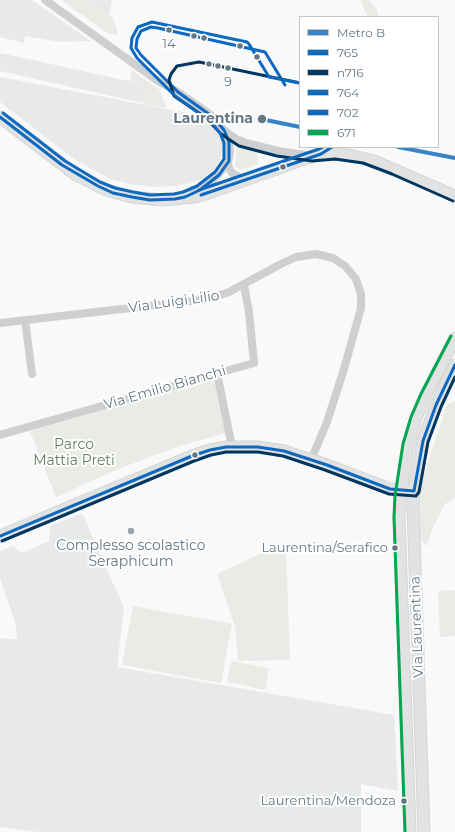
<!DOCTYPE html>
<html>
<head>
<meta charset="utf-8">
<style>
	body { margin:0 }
	#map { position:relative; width:455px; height:832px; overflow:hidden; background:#f9f9f9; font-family:Montserrat,sans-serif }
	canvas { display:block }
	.legend { position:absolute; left:299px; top:16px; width:140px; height:132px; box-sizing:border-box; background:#fff; border:1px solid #c1c8cd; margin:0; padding:5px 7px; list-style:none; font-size:12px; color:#657683 }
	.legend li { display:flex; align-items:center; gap:8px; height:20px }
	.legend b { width:20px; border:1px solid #c1c8cd }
</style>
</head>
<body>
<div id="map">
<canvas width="455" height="832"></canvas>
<ul class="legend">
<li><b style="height:5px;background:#3783c6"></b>Metro B</li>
<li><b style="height:5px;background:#0c69bf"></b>765</li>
<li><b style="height:5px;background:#00365f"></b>n716</li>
<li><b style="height:5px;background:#0c69bf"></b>764</li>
<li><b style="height:5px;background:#0c69bf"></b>702</li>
<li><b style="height:5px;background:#00a651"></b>671</li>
</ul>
</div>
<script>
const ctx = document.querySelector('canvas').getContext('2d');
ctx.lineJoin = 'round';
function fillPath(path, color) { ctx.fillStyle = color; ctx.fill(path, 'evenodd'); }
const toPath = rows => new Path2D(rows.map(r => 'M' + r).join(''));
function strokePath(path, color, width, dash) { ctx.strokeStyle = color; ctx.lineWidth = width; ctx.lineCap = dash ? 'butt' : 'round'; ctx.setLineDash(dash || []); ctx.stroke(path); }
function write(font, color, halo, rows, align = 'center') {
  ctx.font = font + ' Montserrat,sans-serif'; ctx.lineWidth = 4; ctx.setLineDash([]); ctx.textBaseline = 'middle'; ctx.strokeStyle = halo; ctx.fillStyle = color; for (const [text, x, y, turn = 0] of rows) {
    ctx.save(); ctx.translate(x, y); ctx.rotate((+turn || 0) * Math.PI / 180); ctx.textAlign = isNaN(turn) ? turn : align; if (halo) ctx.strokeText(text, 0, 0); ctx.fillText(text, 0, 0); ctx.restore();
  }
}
const built = toPath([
	[0,0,32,0,91,41,61,42,25,36,24,43,0,37],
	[84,0,112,0,109,15],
	[0,53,147,85,143,103,0,71],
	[0,77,198,115,212,126,220,137,223,143,221,158,217,167,208,177,191,183,175,186,159,187,134,185,110,179,74,159,0,102],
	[82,513,124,608,117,667,394,715,398,791,361,784,361,832,39,832,0,827,0,638,9,639,17,639,16,625,0,578,0,551,13,546,22,553,49,541,50,526]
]);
const green = toPath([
	[61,0,84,0,109,15,113,18,118,33,117,34,118,35,109,34],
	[361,0,369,0,376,8,379,17,367,17],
	[132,70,160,90,166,108,143,104,146,85,130,81],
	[237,147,257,153,258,164,243,169,238,169,235,167],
	[204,381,211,381,215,383,226,433,179,446,116,470,56,497,30,431],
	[455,401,455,497,444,505,431,532,427,546,419,540,421,485,447,404],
	[279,545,286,548,290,660,238,661,235,626,217,574],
	[455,590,455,636,440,637,438,591],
	[133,606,232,624,221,683,122,665],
	[231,661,269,668,265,690,227,682]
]);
const street = toPath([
	[45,0,158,81,178,92,204,110,213,117,224,130,229,142,230,152,228,163,212,181,191,194],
	[225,131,236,139,246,143,278,151,313,156],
	[228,163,229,168,232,173,245,180],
	[25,320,32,374],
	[0,323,209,299,229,292,281,264,296,257,316,254,333,258,345,266,356,279,361,294,361,308,344,369,327,422,311,460],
	[217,373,232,447],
	[0,435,254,363,249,312,244,285]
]);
const secondary = toPath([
	[0,117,75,174,106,190,132,197,163,200,195,197,209,193,313,156,335,154,349,155,374,161,455,196],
	[0,536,192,456,210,450,226,447,258,447,284,451,327,465,390,489,407,491],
	[410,832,399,517,400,496,408,445,416,418,425,396,455,338],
	[424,832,413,507,414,491,423,441,436,405,455,365]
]);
const bus1 = toPath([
	[0,117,62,165,98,186,113,193,132,197,150,200,175,199,185,197,200,190,219,175,229,161,229,142,224,130,213,117,178,92,141,55,136,48,137,39,141,31,151,27,158,28,265,52,285,85],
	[201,195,321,154,332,147]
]);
const bus2 = toPath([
	[300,83,199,62,177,66,171,74,169,80,174,96,205,117,221,134,239,146,277,156,312,161,335,159,363,163,392,174,453,201],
	[2,541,194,461,211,455,226,452,258,452,283,456,325,470,389,494,416,496,419,492,428,442,441,407,455,377]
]);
const bus3 = toPath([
	[0,536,192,456,210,450,226,447,258,447,284,451,327,465,390,489,414,491,423,441,436,405,455,365]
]);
const bus4 = toPath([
	[3,113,65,161,100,182,115,188,133,192,150,195,174,194,183,192,197,186,215,172,224,159,224,143,220,133,210,121,175,96,137,58,131,48,132,38,138,27,152,22,247,42,249,44,269,77,300,83],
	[199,190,319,149,323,147]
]);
const bus5 = toPath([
	[405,832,394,517,395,496,403,444,411,417,421,394,451,336]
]);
const metro1 = toPath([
	[261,119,300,127],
	[398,147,455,158]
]);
const markers = [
	[169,30,3.5,"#657683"],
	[194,36,3.5,"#657683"],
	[204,38,3.5,"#657683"],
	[240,46,3.5,"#657683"],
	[257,57,3.5,"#657683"],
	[209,64,3.5,"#657683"],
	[218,66,3.5,"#657683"],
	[228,68,3.5,"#657683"],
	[262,119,5,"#657683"],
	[283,167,3.5,"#657683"],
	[195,455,3.5,"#657683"],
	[131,531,4,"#99a4ac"],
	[395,548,3.5,"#657683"],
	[404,801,3.5,"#657683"]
];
const busNames = [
	["14",169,44],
	["9",228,82],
	["Laurentina/Serafico",388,548,"right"],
	["Laurentina/Mendoza",396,801,"right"]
];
const stopNames = [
	["Laurentina",253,119]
];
const streetNames = [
	["Via Luigi Lilio",174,302,-8],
	["Via Emilio Bianchi",165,388,-16],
	["Via Laurentina",417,627,-92]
];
const parkNames = [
	["Parco",74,445],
	["Mattia Preti",74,461]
];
const poiNames = [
	["Complesso scolastico",131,546],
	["Seraphicum",131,562]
];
fillPath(built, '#e8e9e9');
fillPath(green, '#e8ebe6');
strokePath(secondary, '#d5d6d7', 13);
strokePath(street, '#cecfd0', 8);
strokePath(secondary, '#e1e2e2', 11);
strokePath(bus1, '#0c69bf', 3);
strokePath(bus2, '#00365f', 3);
strokePath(bus3, '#0c69bf', 3);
strokePath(bus4, '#0c69bf', 3);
strokePath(bus5, '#00a651', 3);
strokePath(metro1, '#3783c6', 4);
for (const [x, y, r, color] of markers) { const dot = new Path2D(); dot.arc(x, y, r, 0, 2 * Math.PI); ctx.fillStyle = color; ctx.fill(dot); strokePath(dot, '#fff', 1.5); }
write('13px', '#657683', '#fff', busNames);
write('bold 14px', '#657683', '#fff', stopNames, 'right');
write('14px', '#657683', '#fff', streetNames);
write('14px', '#687a64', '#fff', parkNames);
write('14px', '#657683', '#fff', poiNames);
</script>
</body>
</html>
